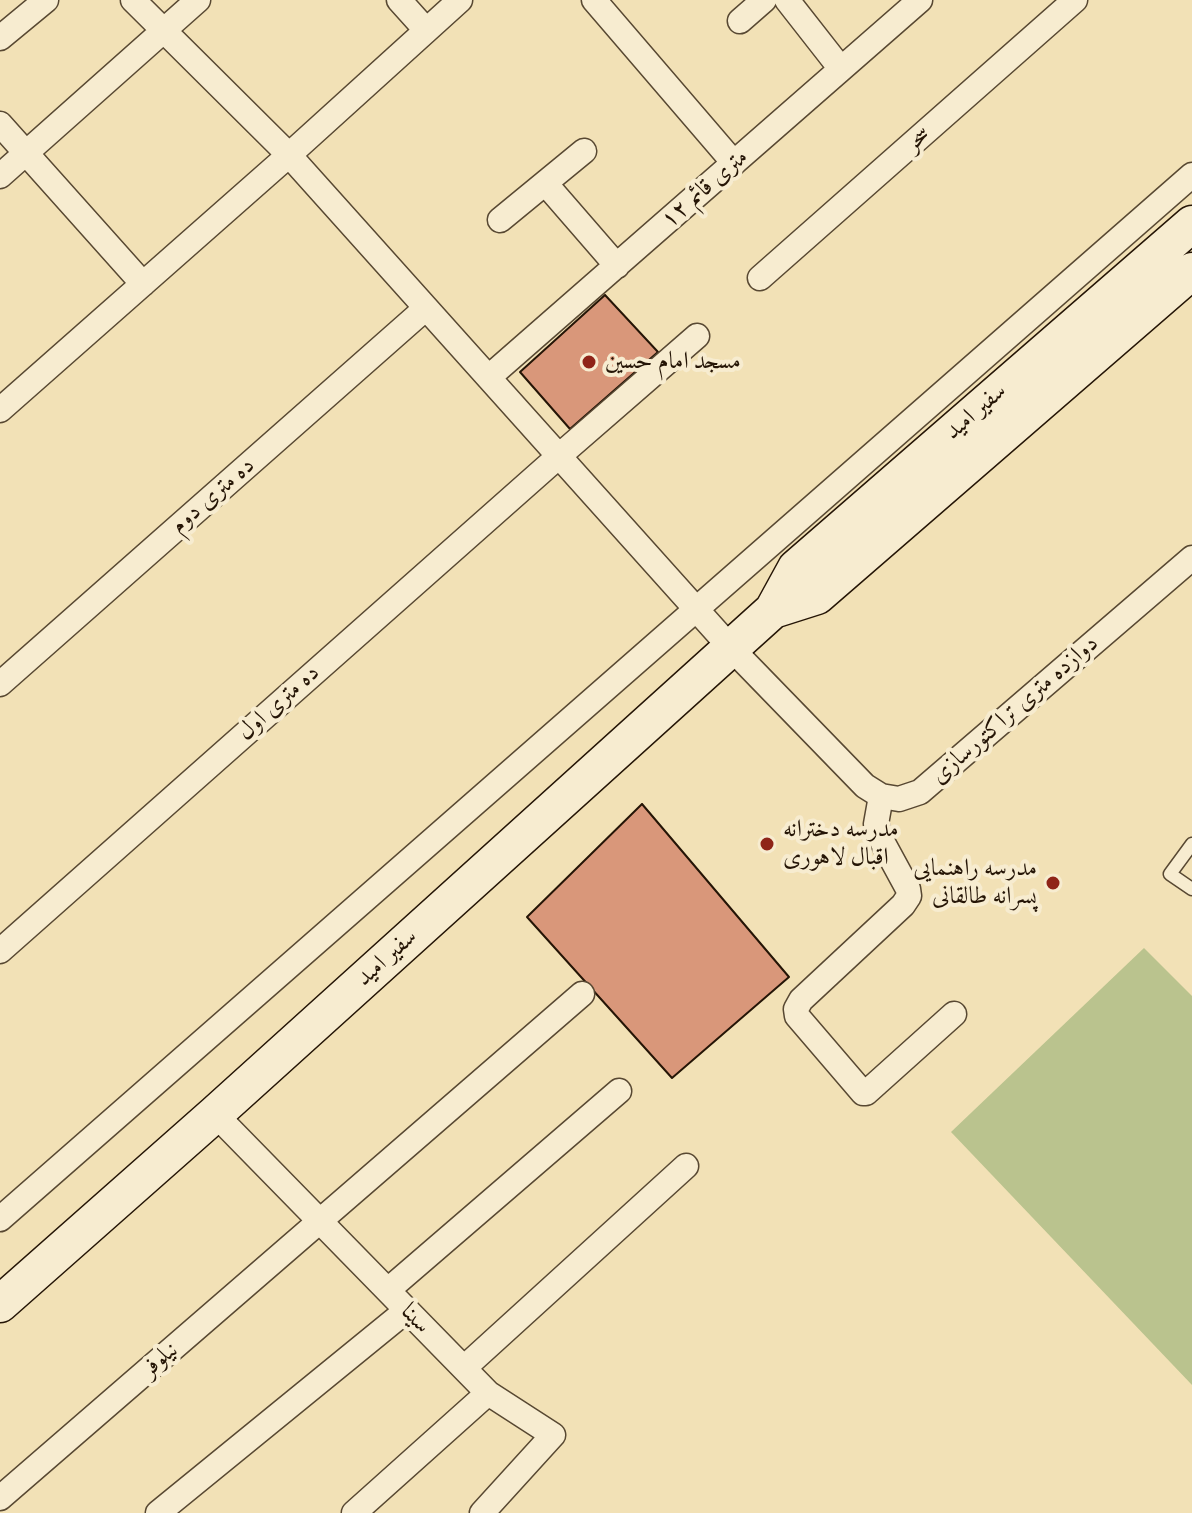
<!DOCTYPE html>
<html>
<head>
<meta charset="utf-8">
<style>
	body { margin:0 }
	canvas { display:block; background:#f2e1b6 }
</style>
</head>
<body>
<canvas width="1192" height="1513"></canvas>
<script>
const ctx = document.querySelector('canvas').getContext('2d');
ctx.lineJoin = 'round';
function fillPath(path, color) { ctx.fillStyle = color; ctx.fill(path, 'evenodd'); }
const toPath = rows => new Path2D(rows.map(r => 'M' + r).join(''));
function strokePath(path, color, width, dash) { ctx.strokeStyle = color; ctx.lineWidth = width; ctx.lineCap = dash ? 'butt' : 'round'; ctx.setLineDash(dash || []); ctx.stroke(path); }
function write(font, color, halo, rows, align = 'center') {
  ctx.font = font + ' "IM FELL French Canon",Amiri,serif'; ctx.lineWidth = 8; ctx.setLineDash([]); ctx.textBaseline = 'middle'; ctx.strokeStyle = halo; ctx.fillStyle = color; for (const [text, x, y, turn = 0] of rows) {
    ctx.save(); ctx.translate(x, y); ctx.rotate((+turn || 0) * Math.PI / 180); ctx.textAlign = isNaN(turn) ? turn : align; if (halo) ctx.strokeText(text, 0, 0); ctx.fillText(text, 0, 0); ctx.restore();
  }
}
const green = toPath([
	[1144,948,1192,996,1192,1385,951,1132]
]);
const building = toPath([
	[605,295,658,352,570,429,520,372,605,295],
	[642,804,789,977,672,1078,527,917,642,804]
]);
const lane = toPath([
	[1192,844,1170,874,1192,889]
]);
const street = toPath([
	[133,0,289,155,731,648,865,786,881,796,899,799,920,792,1192,558],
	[399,0,426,30],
	[594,0,734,163],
	[787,0,841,69],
	[740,21,764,0],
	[0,38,46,0],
	[0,124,143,284],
	[0,176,198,0],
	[545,183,617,266],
	[500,220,584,151],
	[760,278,1075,0],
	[489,377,920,0],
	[0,410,289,155,460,0],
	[0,684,426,308],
	[881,796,876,824,883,843,908,889,909,896,903,905,801,1000,796,1009,797,1016,863,1093,866,1093,954,1014],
	[0,951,559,456,697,336],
	[215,1114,488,1393,553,1435,482,1513],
	[0,1219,1192,175],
	[388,1290,619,1091],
	[464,1368,686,1166],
	[0,1498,582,994],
	[158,1513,407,1310],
	[354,1513,488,1393]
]);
const secondary = toPath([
	[773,610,817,596,1192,271],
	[0,1304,215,1114,773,610,796,568,1192,224]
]);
const markers = [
	[589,362,8,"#8f2418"],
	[767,844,8,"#8f2418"],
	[1053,883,8,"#8f2418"]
];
const streetNames = [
	["سحر",918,139,-41],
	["۱۲ متری قائم",705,189,-41],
	["سفیر امید",976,412,-41],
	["ده متری دوم",213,496,-41],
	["ده متری اول",279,703,-42],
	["دوازده متری تراکتورسازی",1015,710,-41],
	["سفیر امید",387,958,-42],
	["سینا",415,1319,46],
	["نیلوفر",160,1360,-41]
];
const poiNames = [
	["مسجد امام حسین",605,362],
	["مدرسه دخترانه",783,830],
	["اقبال لاهوری",783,858],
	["مدرسه راهنمایی",1037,869,"right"],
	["پسرانه طالقانی",1037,897,"right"]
];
fillPath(green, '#bac38e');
fillPath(building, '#d9977a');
strokePath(building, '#251506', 2);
strokePath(lane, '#584832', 15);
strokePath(street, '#584832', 27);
strokePath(secondary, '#251506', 39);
strokePath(lane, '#f7ecd0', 12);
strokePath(street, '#f7ecd0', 24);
strokePath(secondary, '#f7ecd0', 36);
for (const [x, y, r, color] of markers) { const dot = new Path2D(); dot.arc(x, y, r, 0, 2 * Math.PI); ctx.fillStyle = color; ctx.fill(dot); strokePath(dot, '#f7ecd0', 3); }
write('24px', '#251506', '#f7ecd0', streetNames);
write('24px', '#251506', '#f7ecd0', poiNames, 'left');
</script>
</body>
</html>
